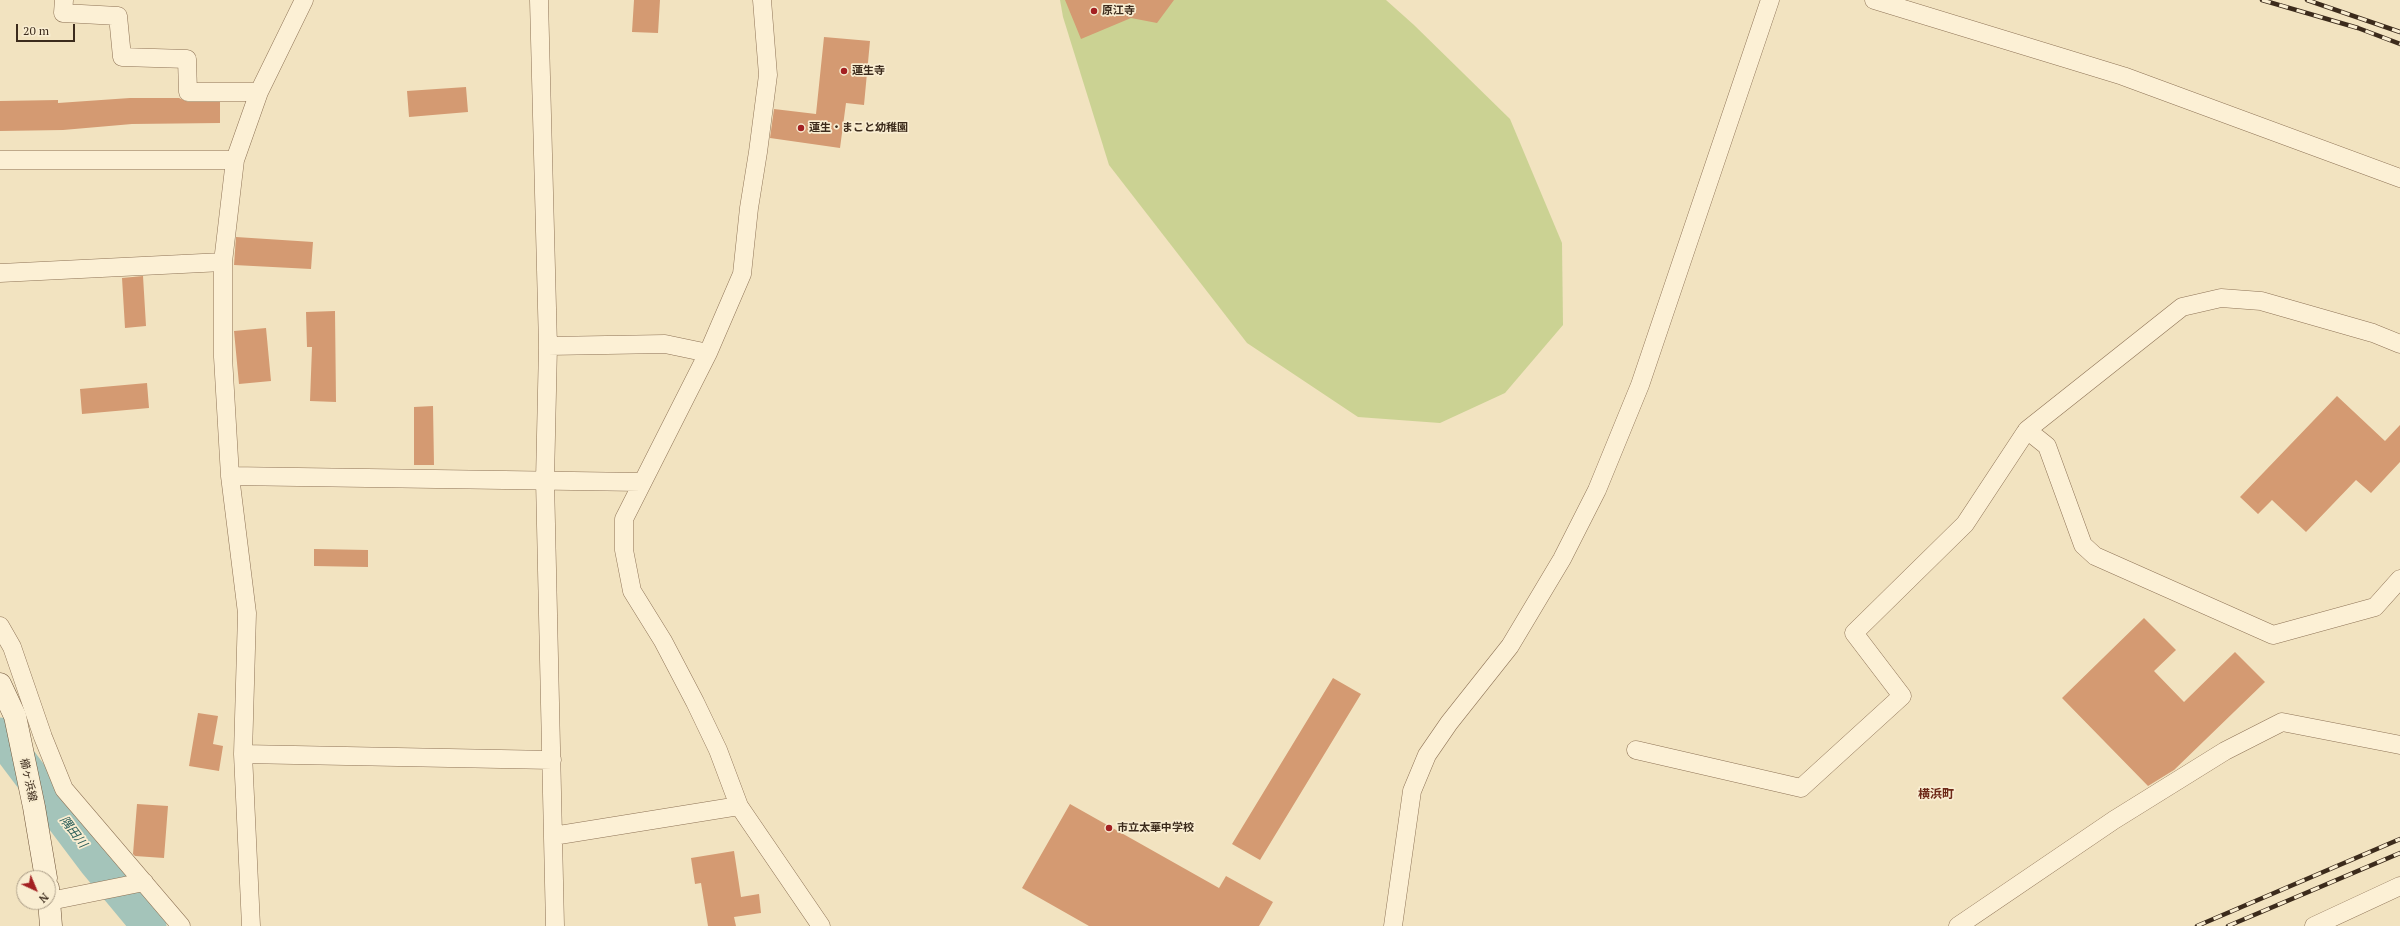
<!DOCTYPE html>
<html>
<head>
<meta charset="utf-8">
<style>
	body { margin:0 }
	#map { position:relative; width:2400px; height:926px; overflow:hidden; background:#f2e3c0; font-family:"PT Serif",serif }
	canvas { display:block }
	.north { position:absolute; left:16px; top:870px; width:40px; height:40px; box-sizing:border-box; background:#f9edd1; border:1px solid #ad9f89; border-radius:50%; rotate:136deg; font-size:11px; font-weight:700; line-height:16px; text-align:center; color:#3c2b1c }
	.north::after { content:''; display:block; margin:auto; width:14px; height:18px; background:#a32022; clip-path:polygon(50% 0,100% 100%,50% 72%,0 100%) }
	.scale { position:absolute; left:16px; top:24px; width:59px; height:18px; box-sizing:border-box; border:2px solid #3c2b1c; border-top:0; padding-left:5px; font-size:12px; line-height:14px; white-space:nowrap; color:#3c2b1c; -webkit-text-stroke:3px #f9edd1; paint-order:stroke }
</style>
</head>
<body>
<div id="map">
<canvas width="2400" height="926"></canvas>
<div class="north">N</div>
<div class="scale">20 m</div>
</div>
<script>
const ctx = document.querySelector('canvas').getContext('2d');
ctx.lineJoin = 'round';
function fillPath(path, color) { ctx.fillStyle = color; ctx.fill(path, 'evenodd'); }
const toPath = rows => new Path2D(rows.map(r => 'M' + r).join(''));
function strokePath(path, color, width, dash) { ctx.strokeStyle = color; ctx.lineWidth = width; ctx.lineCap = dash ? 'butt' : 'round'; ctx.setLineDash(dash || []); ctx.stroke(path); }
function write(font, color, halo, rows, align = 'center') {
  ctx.font = font + ' "PT Serif","Noto Sans JP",serif'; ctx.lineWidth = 3.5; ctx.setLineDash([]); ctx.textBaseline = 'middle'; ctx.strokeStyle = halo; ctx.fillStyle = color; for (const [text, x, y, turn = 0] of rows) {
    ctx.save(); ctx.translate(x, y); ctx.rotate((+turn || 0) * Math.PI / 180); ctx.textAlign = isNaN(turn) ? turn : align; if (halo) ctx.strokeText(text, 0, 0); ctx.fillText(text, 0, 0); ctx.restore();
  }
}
const green = toPath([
	[1060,0,1386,0,1414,25,1510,119,1562,243,1563,325,1505,393,1440,423,1358,417,1247,343,1109,165,1063,17]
]);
const river = toPath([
	[0,735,95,861,149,926]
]);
const building = toPath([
	[634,0,660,0,658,33,632,32],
	[1065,0,1174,0,1157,23,1131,18,1081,39],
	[824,37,870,41,864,105,846,103,840,148,770,138,774,109,816,114],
	[466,87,468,112,409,117,407,91],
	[130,98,179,98,188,102,220,102,220,123,132,124,63,130,0,131,0,101,58,100,58,103],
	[236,237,313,242,311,269,234,265],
	[143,276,146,326,125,328,122,278],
	[335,311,336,402,310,401,312,347,307,347,306,312],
	[266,328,271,381,239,384,234,331],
	[147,383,149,408,82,414,80,389],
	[2337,396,2385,441,2400,425,2400,462,2371,493,2356,480,2306,532,2272,500,2258,514,2240,497],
	[433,406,434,465,414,465,414,407],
	[314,549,368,550,368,567,314,566],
	[2144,618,2176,650,2154,671,2184,702,2235,652,2265,682,2174,770,2148,786,2062,698],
	[1333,678,1361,694,1260,860,1232,844],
	[198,713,218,716,213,744,223,746,219,771,189,766],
	[137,804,168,806,164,858,135,856,133,854],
	[1070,804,1219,888,1226,876,1273,902,1259,926,1089,926,1022,888],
	[734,851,741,897,759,894,761,913,734,917,736,926,708,926,701,883,695,884,691,858]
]);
const street = toPath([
	[64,0,63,13,118,16,122,57,187,59,188,92,259,92],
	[539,0,548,346,545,480,555,926],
	[762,0,768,75,758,152,749,208,742,274,708,353,624,519,624,550,632,591,663,641,695,702,718,750,739,806,821,926],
	[1874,0,2123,76,2400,178],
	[0,160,235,160],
	[0,273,223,262],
	[2400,344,2373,333,2261,301,2221,298,2182,307,2027,430,2047,446,2083,545,2095,556,2273,635,2375,607,2400,579],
	[548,346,665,344,708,353],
	[230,476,641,482],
	[0,626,12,647,43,737,64,789,181,926],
	[1636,750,1801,788,1902,696,1854,633,1965,524,2027,430],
	[243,754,552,760],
	[553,836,739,806],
	[50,901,144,882],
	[251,926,243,754,247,613,230,476,223,357,223,262,235,160,259,92,304,0],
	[1393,926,1412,791,1427,755,1449,723,1510,646,1562,559,1597,490,1640,385,1770,0],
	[1958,926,2114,820,2225,751,2282,722,2400,745],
	[2314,926,2400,886]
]);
const secondary = toPath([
	[0,684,15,716,34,807,46,878],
	[48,888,51,926]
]);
const rail = toPath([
	[2262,0,2358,28,2400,44],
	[2307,0,2400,32],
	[2197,926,2400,839],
	[2228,926,2400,853]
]);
const markers = [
	[1094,11,4,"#a32022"],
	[844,71,4,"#a32022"],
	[801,128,4,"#a32022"],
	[1109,828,4,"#a32022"]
];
const poiNames = [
	["原江寺",1102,11],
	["蓮生寺",852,71],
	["蓮生・まこと幼稚園",809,128],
	["市立太華中学校",1117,828]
];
const streetNames = [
	["櫛ヶ浜線",28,780,78]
];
const neighbourhoodNames = [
	["横浜町",1936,795]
];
const waterNames = [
	["隅田川",73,832,53]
];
fillPath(green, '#cbd293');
strokePath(river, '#a4c4ba', 35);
fillPath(building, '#d49a72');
strokePath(street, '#8e7356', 19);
strokePath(secondary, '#6f5439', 23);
strokePath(street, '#fcf0d5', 18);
strokePath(secondary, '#fcf0d5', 22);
strokePath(rail, '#3c2b1c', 4.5);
strokePath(rail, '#f9edd1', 3, [9]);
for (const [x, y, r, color] of markers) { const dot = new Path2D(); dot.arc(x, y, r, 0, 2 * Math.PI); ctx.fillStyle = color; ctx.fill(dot); strokePath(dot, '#f9edd1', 1.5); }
write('bold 11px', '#3c2b1c', '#f9edd1', poiNames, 'left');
write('11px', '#3c2b1c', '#f9edd1', streetNames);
write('bold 12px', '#6d2817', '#f9edd1', neighbourhoodNames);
write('italic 12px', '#2a5d59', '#f9edd1', waterNames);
</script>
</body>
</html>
